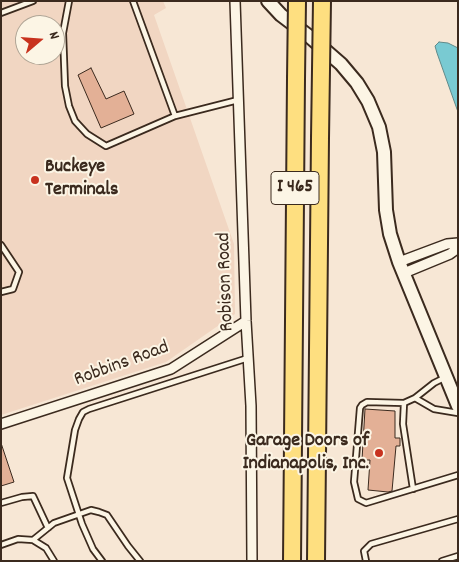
<!DOCTYPE html>
<html>
<head>
<meta charset="utf-8">
<style>
	body { margin:0 }
	#map { position:relative; width:459px; height:562px; overflow:hidden; background:#f7e7d5; font-family:Dekko,sans-serif }
	canvas { display:block }
	.frame { position:absolute; inset:0; border:2px solid #3b2a1e; pointer-events:none }
	.north { position:absolute; left:15px; top:15px; width:50px; height:50px; box-sizing:border-box; background:#fcf5e5; border:1px solid #afa495; border-radius:50%; rotate:72deg; font-size:14px; font-weight:700; line-height:20px; text-align:center; color:#3b2a1e }
	.north::after { content:''; display:block; margin:auto; width:18px; height:22px; background:#c8321e; clip-path:polygon(50% 0,100% 100%,50% 72%,0 100%) }
</style>
</head>
<body>
<div id="map">
<canvas width="459" height="562"></canvas>
<div class="frame"></div>
<div class="north">N</div>
</div>
<script>
const ctx = document.querySelector('canvas').getContext('2d');
ctx.lineJoin = 'round';
function fillPath(path, color) { ctx.fillStyle = color; ctx.fill(path, 'evenodd'); }
const toPath = rows => new Path2D(rows.map(r => 'M' + r).join(''));
function strokePath(path, color, width, dash) { ctx.strokeStyle = color; ctx.lineWidth = width; ctx.lineCap = dash ? 'butt' : 'round'; ctx.setLineDash(dash || []); ctx.stroke(path); }
function write(font, color, halo, rows, align = 'center') {
  ctx.font = font + ' Dekko,sans-serif'; ctx.lineWidth = 4; ctx.setLineDash([]); ctx.textBaseline = 'middle'; ctx.strokeStyle = halo; ctx.fillStyle = color; for (const [text, x, y, turn = 0] of rows) {
    ctx.save(); ctx.translate(x, y); ctx.rotate((+turn || 0) * Math.PI / 180); ctx.textAlign = isNaN(turn) ? turn : align; if (halo) ctx.strokeText(text, 0, 0); ctx.fillText(text, 0, 0); ctx.restore();
  }
}
const built = toPath([
	[1,1,163,1,166,8,154,15,234,244,235,314,166,362,1,415],
	[25,25,55,25,55,55,25,55]
]);
const water = toPath([
	[439,42,448,43,458,48,458,112,437,53,435,46,439,42]
]);
const building = toPath([
	[91,68,106,99,124,91,134,114,101,128,78,75,91,68],
	[365,409,395,411,395,438,400,438,400,446,396,446,392,491,388,492,368,490,370,460,362,460,365,409],
	[2,446,14,482,1,486,1,447,2,446]
]);
const lane = toPath([
	[69,1,63,33,65,86,69,106,75,121,87,134,106,146,175,116],
	[133,1,175,116,238,100],
	[1,13,33,1],
	[1,245,19,272,13,289,1,292],
	[444,378,434,383,415,398,404,403,367,402,362,405,360,408,354,482,358,499,366,503,458,475],
	[415,398,434,409,458,413],
	[404,403,403,424,413,489],
	[1,503,22,497,33,496,48,528],
	[33,540,54,523,91,510,99,512,107,515,128,546,140,561],
	[1,545,18,539,33,540,46,548,54,561],
	[102,561,93,549,82,524,67,478,75,430,79,419,83,412,89,409,248,358],
	[366,561,364,551,371,544,458,519],
	[442,561,458,556]
]);
const street = toPath([
	[235,1,246,321,251,406,252,561],
	[399,262,447,244,458,243],
	[404,273,450,254,458,248],
	[1,424,171,369,246,321]
]);
const secondary = toPath([
	[268,1,281,15,310,37,341,64,357,83,368,101,379,127,384,152,386,210,390,234,399,262,458,406]
]);
const highway = toPath([
	[292,561,296,79],
	[316,561,320,138]
]);
const highwayBridge = toPath([
	[296,79,297,1],
	[320,138,322,1]
]);
const markers = [
	[35,180,5,"#c8321e"],
	[379,453,5,"#c8321e"]
];
const shields = [
	[295,188,48]
];
const shieldNames = [
	["I 465",295,188]
];
const poiNames = [
	["Buckeye",45,168],
	["Terminals",45,191],
	["Garage Doors of",369,442,"right"],
	["Indianapolis, Inc.",369,465,"right"]
];
const streetNames = [
	["Robison Road",227,282,-92],
	["Robbins Road",122,365,-20]
];
fillPath(built, '#f1d6c2');
fillPath(water, '#79cad2');
strokePath(water, '#608a8a', 1);
fillPath(building, '#e3b096');
strokePath(building, '#3b2a1e', 1);
strokePath(lane, '#3b2a1e', 8);
strokePath(street, '#3b2a1e', 12);
strokePath(secondary, '#3b2a1e', 16);
strokePath(highway, '#3b2a1e', 20);
strokePath(lane, '#fcf5e5', 4.5);
strokePath(street, '#fcf5e5', 9);
strokePath(secondary, '#fcf5e5', 12);
strokePath(highway, '#fedf80', 16);
strokePath(highwayBridge, '#3b2a1e', 20, []);
strokePath(highwayBridge, '#fedf80', 16);
for (const [x, y, r, color] of markers) { const dot = new Path2D(); dot.arc(x, y, r, 0, 2 * Math.PI); ctx.fillStyle = color; ctx.fill(dot); strokePath(dot, '#fcf5e5', 2); }
for (const [x, y, w] of shields) { const box = new Path2D(); box.roundRect(x - w / 2, y - 16.5, w, 33, 4); ctx.fillStyle = '#fcf5e5'; ctx.fill(box); strokePath(box, '#3b2a1e', 1); }
write('bold 19px', '#3b2a1e', null, shieldNames);
write('bold 20px', '#3b2a1e', '#fcf5e5', poiNames, 'left');
write('20px', '#3b2a1e', '#fcf5e5', streetNames);
</script>
</body>
</html>
